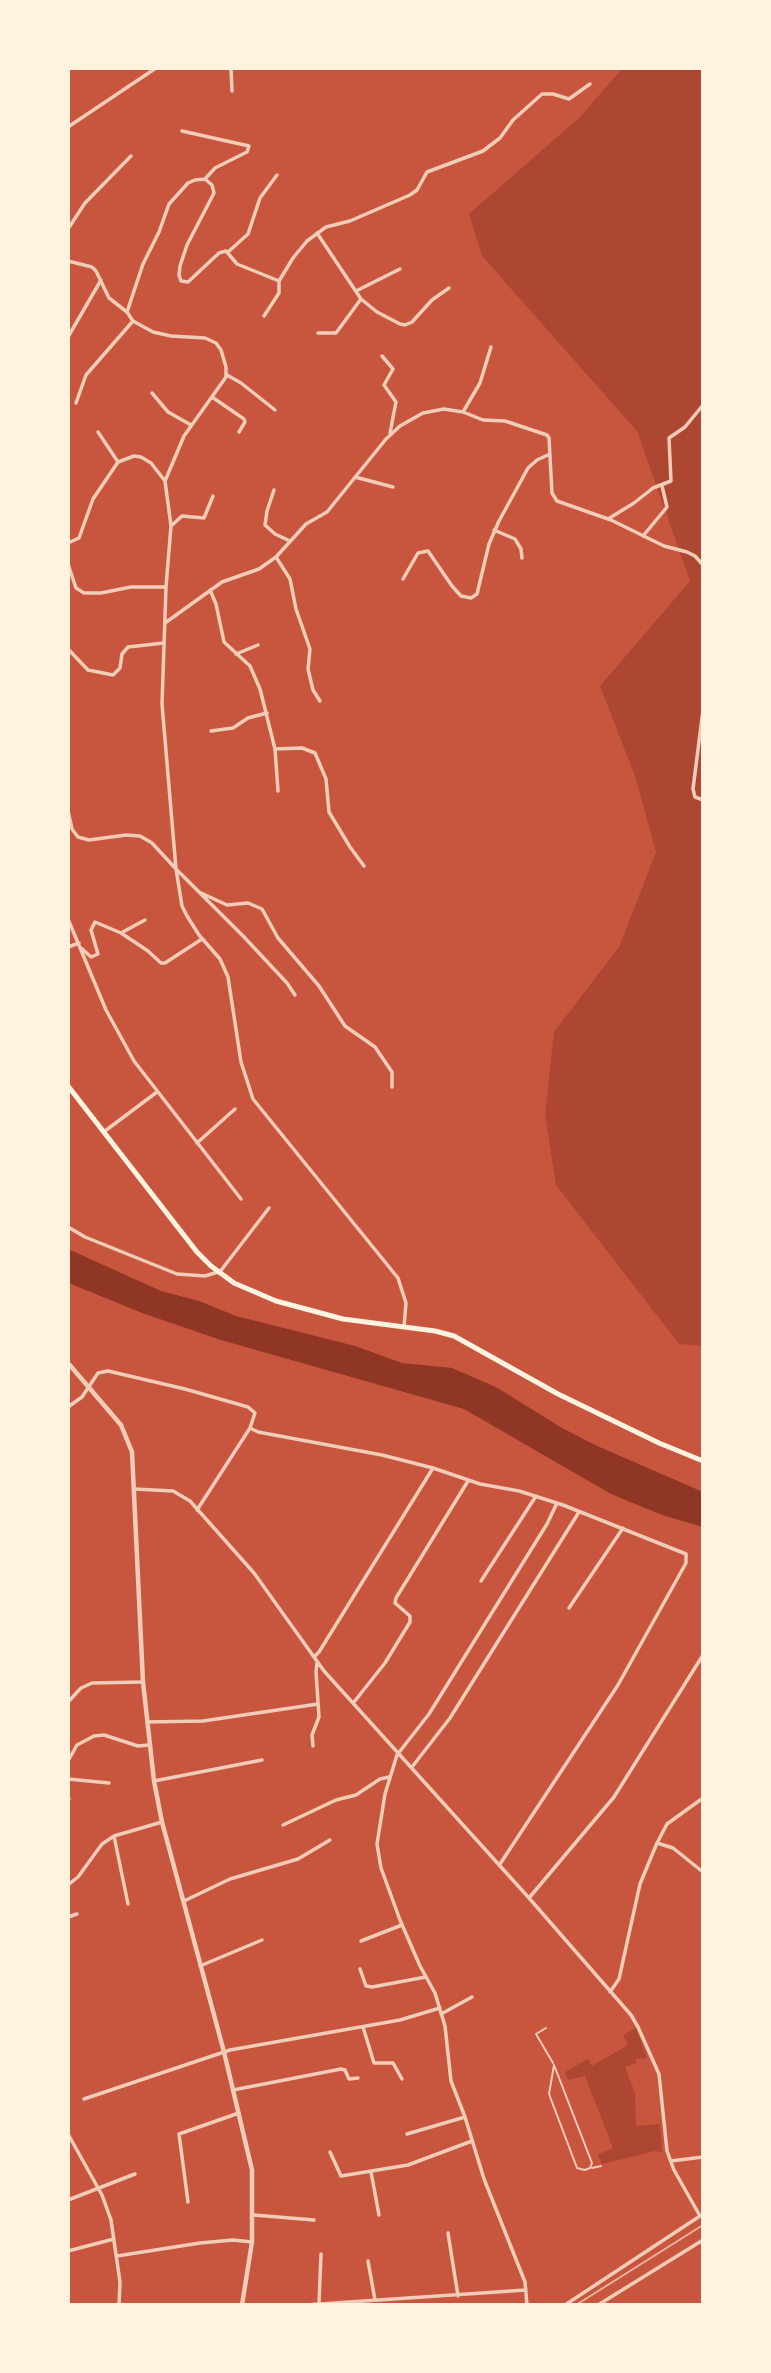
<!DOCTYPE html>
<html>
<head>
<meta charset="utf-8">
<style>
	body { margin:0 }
	#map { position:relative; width:771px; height:2373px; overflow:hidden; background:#c8553d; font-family:"Noto Sans",sans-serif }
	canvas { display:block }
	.frame { position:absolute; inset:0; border:70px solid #fff3e0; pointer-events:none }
</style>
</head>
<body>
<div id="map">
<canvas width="771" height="2373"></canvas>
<div class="frame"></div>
</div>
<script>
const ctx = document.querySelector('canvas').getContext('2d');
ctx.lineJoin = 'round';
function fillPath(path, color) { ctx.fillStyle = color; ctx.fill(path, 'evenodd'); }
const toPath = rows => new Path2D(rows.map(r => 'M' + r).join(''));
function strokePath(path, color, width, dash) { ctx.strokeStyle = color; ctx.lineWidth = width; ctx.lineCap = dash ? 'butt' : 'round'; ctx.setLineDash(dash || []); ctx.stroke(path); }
const green = toPath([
	[623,68,703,68,703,1346,679,1344,556,1185,545,1114,554,1032,619,947,656,852,635,776,600,686,690,581,637,431,482,256,469,214,579,118],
	[636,2028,647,2058,636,2059,636,2063,625,2067,635,2093,636,2126,660,2124,662,2152,655,2151,602,2164,597,2155,613,2148,585,2076,568,2080,565,2072,588,2059,592,2066,628,2045,623,2035]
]);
const water = toPath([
	[68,1249,161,1291,199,1301,236,1316,355,1346,402,1363,452,1368,496,1387,562,1428,595,1445,703,1492,703,1527,662,1515,611,1494,464,1409,221,1340,142,1313,76,1286,68,1282]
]);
const service = toPath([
	[546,2028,536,2034,553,2063],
	[554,2065,592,2163,590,2168,585,2170,577,2168,549,2094,554,2065],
	[592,2168,601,2166]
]);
const minor = toPath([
	[231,68,232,91],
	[68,127,156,68],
	[182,131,249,146,247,152,215,168,205,179],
	[68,229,85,203,131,156],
	[317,233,361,299,377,312,400,324,405,325,412,322,432,300,449,288],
	[228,252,248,234,260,198,277,175],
	[68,261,92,267,96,271,109,298,127,312,133,321,153,332,171,336,205,338,216,343,221,350,226,367,226,377,184,436,165,481],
	[356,291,400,269],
	[127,312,143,264,159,232,169,204,188,183,195,180,205,179,212,185,214,193,187,245,180,266,179,275,181,281,188,282,219,253,226,251,237,264,279,281,293,258,307,241,326,227,350,221,410,195,417,190,427,172,483,151,500,138,513,120,542,94,553,94,569,99,590,84],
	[264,316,279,293,279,281],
	[318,333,336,333,361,299],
	[68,337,101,280],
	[382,356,393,369,384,385,396,402,390,433],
	[227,375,241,383,275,410],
	[152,393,168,412,191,425],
	[212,397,244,419,245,422,239,432],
	[76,403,86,375,133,321],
	[463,412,480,383,491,347],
	[98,432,118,462,134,456,141,457,151,463,165,481,171,526,166,587,162,704,176,869,244,937,287,983,295,995],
	[355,477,393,487],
	[274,490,267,511,265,525,275,534,290,541],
	[608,519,634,503,653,488,671,481,669,438,685,427,703,405],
	[171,526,182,516,204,518,213,496],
	[494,530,515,539,521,549,522,558],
	[643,536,667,507,662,486],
	[68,543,79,538,93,499,118,462],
	[276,557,290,579,296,609,310,649,308,669,313,690,320,701],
	[68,564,76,588,84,593,101,593,131,587,166,587],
	[403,579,418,553,428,551,452,586,461,596,471,598,477,594,489,544,499,521,528,468,537,460,550,454],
	[210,590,216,604,224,642,250,666,260,689,275,749,278,791],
	[165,623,222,582,259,569,276,557,306,524,327,512,386,439,400,426,423,413,444,409,463,412,483,420,505,421,547,435,549,438,552,493,557,501,611,520,664,546,687,552,695,556,703,565],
	[68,649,88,670,113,675,120,668,122,654,128,647,164,643],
	[236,654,258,645],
	[703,710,693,789,695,797,703,800],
	[211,731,233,728,248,718,267,713],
	[275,749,302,748,315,753,326,779,329,812,350,847,364,866],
	[68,811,72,829,78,837,89,840,126,835,140,836,152,843,176,869,182,906,187,916,199,935,220,959,228,977,241,1062,253,1099,398,1278,406,1303,404,1327],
	[199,892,227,905,248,903,262,909,278,938,319,986,345,1026,375,1047,392,1072,392,1087],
	[68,919,106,1010,134,1061,241,1199],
	[121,933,148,951,161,963,165,963,202,939],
	[68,947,79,943],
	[81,948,91,957,98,954,91,930,95,922,121,933,145,920],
	[105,1131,157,1092],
	[197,1143,235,1109],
	[68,1227,85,1237,177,1274,205,1276,218,1272],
	[219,1273,269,1208],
	[68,1407,82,1397,98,1373,108,1371,185,1389,248,1407,255,1413,250,1428],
	[134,1489,173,1491,190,1501,254,1573,324,1671,529,1898,631,2015,638,2027,659,2074,667,2151,674,2170,700,2216,565,2305],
	[197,1510,250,1428,258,1432,382,1455,433,1468,480,1484,519,1491,563,1505,686,1554,686,1563,618,1685,500,1864],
	[481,1581,536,1496],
	[569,1608,623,1528],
	[314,1657,319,1652,433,1468],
	[68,1702,81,1688,92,1683,143,1682],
	[354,1702,385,1663,410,1622,410,1616,395,1603,396,1598,468,1481],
	[147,1722,203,1721,318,1704],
	[313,1746,312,1735,319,1717,316,1672,317,1663],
	[68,1761,77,1745,94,1736,104,1735,138,1746,149,1745],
	[412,1767,450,1718,579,1512],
	[68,1779,109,1783],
	[154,1781,262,1760],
	[68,1800,69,1799],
	[283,1825,336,1800,356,1795,380,1779,389,1777],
	[114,1836,128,1904],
	[657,1843,673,1848,703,1872],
	[68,1885,78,1877,102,1844,114,1836,162,1822],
	[529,1898,614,1797,703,1655],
	[184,1901,230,1879,298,1859,330,1840],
	[68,1917,77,1914],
	[361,1941,402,1925],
	[200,1966,262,1940],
	[360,1969,366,1986,372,1987,426,1977],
	[610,1992,619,1979,640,1884,657,1843,667,1824,703,1798],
	[441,2014,472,1997],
	[363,2027,374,2063,393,2063,402,2079],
	[233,2090,341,2069,345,2070,349,2079,358,2078],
	[84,2099,230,2050,400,2020,440,2008],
	[68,2134,102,2195,111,2220,120,2282,119,2305],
	[407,2134,465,2117],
	[330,2152,341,2176,408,2165,472,2141],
	[671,2161,703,2157],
	[371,2172,379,2215],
	[68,2200,135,2174],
	[188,2202,179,2134,239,2113],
	[254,2215,314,2220],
	[448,2233,458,2296],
	[68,2251,114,2239],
	[117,2256,200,2243,233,2240,252,2242],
	[368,2261,375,2300],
	[319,2303,321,2254],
	[305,2305,526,2290],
	[527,2305,525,2282,484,2179,465,2117,451,2081,445,2026,435,1993,420,1966,400,1920,381,1868,377,1844,385,1794,397,1755,429,1714,547,1524,557,1503],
	[598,2305,703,2240]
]);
const tertiary = toPath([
	[68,1363,121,1425,132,1452,143,1682,154,1781,162,1822,224,2052,252,2170,252,2242,242,2305]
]);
const secondary = toPath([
	[68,1086,197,1252,211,1266,234,1283,276,1301,343,1319,435,1331,454,1336,558,1394,659,1443,703,1461]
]);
const rail = toPath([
	[576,2305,703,2225]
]);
fillPath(green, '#ae4732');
fillPath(water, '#8f3625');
strokePath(service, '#f1ccb7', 2);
strokePath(minor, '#f1ccb7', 3.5);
strokePath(tertiary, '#f1ccb7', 4.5);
strokePath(secondary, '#fff3e0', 5);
strokePath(rail, '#e9b49f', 2);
</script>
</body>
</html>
